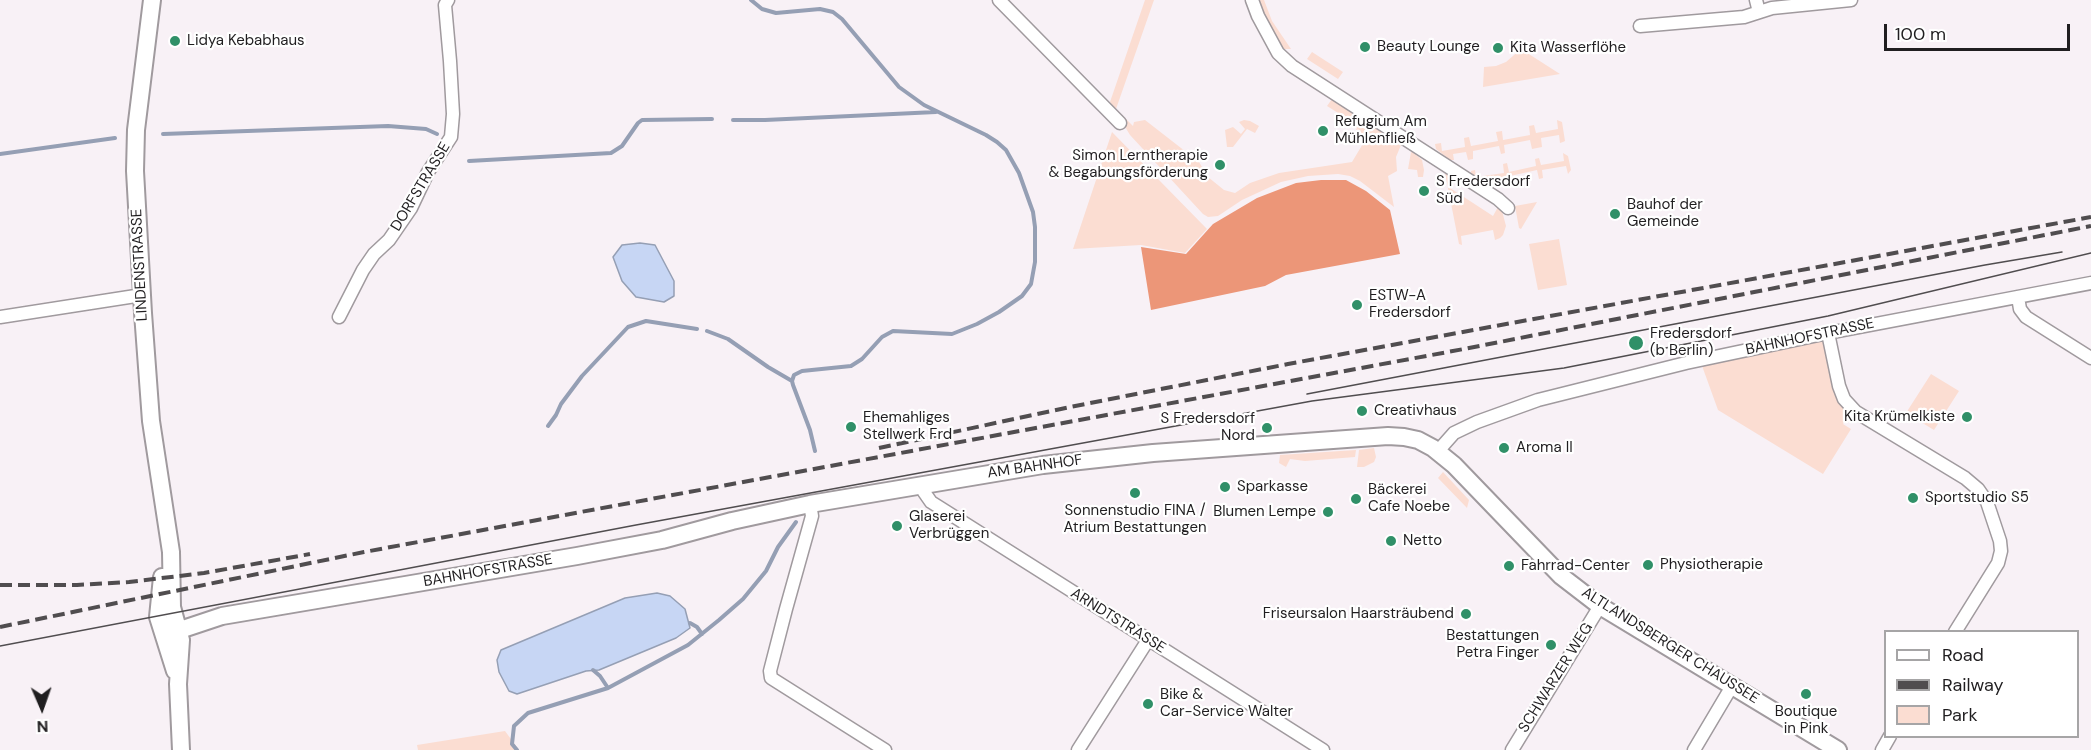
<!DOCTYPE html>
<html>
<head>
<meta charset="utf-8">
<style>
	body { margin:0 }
	#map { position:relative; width:2091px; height:750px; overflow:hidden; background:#f8f1f6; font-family:"DM Sans",sans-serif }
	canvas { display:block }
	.legend { position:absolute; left:1884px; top:630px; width:195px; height:108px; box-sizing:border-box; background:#fff; border:2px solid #a6a5a6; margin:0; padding:8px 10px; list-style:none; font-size:18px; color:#201e20 }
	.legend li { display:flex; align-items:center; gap:12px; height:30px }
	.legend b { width:30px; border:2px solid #a6a5a6 }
	.north { position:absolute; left:12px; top:678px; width:60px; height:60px; -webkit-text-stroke:4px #fff; paint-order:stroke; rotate:178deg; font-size:16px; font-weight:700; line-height:24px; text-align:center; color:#201e20 }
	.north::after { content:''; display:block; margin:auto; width:21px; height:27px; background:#201e20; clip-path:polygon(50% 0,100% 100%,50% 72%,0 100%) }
	.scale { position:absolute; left:1884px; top:24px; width:186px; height:27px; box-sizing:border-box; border:3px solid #201e20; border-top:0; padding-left:8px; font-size:18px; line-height:21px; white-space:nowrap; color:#201e20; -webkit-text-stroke:4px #fff; paint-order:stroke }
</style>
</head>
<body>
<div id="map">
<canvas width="2091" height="750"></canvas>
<ul class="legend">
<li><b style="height:8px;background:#fff"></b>Road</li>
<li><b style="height:8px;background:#504d4f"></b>Railway</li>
<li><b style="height:16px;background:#fbddd2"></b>Park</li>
</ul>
<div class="north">N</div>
<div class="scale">100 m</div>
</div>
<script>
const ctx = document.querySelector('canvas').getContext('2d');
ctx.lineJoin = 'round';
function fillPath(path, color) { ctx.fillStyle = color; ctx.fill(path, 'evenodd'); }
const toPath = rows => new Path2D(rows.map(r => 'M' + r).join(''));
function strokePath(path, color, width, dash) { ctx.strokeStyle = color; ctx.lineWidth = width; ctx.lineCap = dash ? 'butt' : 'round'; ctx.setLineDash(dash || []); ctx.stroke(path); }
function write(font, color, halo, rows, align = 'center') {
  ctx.font = font + ' "DM Sans",sans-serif'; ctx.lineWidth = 4.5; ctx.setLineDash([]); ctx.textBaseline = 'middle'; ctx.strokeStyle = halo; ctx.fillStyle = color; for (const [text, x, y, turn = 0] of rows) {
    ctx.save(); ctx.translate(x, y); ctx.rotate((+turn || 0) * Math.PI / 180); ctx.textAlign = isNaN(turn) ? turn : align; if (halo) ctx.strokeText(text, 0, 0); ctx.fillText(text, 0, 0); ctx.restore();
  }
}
const green = toPath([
	[1145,0,1154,0,1116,109,1133,126,1134,122,1145,120,1199,162,1208,177,1224,190,1235,193,1250,183,1279,173,1352,162,1367,137,1356,130,1357,128,1355,126,1360,120,1363,119,1401,145,1396,157,1397,171,1388,176,1394,207,1360,181,1350,176,1338,174,1308,176,1281,182,1242,200,1218,216,1208,217,1203,214,1130,135,1110,102],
	[1258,0,1264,0,1272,21,1291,49,1284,49,1276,39,1266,22],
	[1521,49,1560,74,1483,87,1484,67,1496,66,1506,62],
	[1312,52,1343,72,1338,79,1307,59],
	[1332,99,1354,113,1351,121,1327,106],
	[1244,120,1250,121,1259,126,1255,133,1247,129,1233,147,1227,147,1225,130,1233,127,1241,134,1245,129,1239,122],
	[1557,120,1562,122,1565,141,1563,142,1560,143,1559,135,1541,138,1542,147,1532,149,1530,140,1504,145,1505,153,1501,154,1499,146,1473,151,1473,159,1468,160,1466,152,1453,154,1454,160,1450,160,1436,149,1435,144,1441,143,1442,151,1465,147,1464,138,1469,137,1471,146,1498,141,1496,132,1502,131,1503,140,1530,135,1529,126,1534,125,1536,133,1558,129],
	[1112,132,1207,229,1185,253,1141,245,1073,249],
	[1411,152,1414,153,1422,160,1424,170,1423,177,1418,177,1417,170,1408,169],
	[1563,153,1568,156,1571,170,1568,174,1566,166,1542,170,1543,178,1539,179,1537,170,1510,176,1512,185,1507,185,1505,177,1490,179,1492,188,1471,176,1471,171,1475,170,1476,177,1504,173,1503,164,1507,163,1509,172,1536,166,1535,159,1539,158,1541,165,1564,161],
	[1445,173,1455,179,1450,188,1493,216,1498,207,1502,211,1506,226,1503,235,1500,238,1495,240,1493,230,1461,236,1462,245,1459,244],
	[1537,202,1521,229,1519,228,1515,206],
	[1559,239,1567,285,1538,290,1529,244],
	[1822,339,1825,343,1844,406,1849,414,1843,424,1851,429,1823,474,1718,410,1701,363],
	[1931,374,1959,391,1934,430,1906,413],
	[1374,448,1376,457,1374,462,1364,467,1357,467,1359,450],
	[1356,450,1355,457,1305,461,1290,459,1286,467,1279,463,1280,455],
	[1443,472,1469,500,1467,508,1438,478],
	[505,731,519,750,418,750,417,745]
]);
const forest = toPath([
	[1321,180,1346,180,1366,191,1390,210,1400,254,1286,275,1265,286,1151,310,1141,247,1186,254,1213,224,1257,198,1296,183]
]);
const water = toPath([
	[640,243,655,245,674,281,674,296,664,302,636,297,622,281,613,257,622,245,640,243],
	[657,593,670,596,685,609,690,628,676,638,599,670,586,671,517,694,509,691,499,672,497,660,501,650,625,598,657,593]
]);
const stream = toPath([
	[751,0,762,9,776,13,820,9,833,12,842,19,899,87,924,105,986,135,997,142,1006,150,1019,173,1033,212,1035,227,1035,262,1031,284,1022,296,999,312,977,324,952,334,893,331,882,337,862,359,851,366,802,371,794,375,792,381,793,385,810,430,815,451],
	[733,120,765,120,936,112],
	[163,134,388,126,426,129,437,134],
	[0,154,115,138],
	[469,161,611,153,622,146,638,123,642,120,712,119],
	[707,331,728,339,768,367,792,381],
	[548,426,556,415,561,404,582,376,628,327,646,321,697,329],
	[690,623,697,627,702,634],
	[593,670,600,676,608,688],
	[517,750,512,744,514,726,528,713,608,688,688,645,719,620,743,599,766,571,778,547,796,522]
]);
const street = toPath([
	[999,0,1120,123],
	[1252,0,1258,16,1278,53,1292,66,1498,199,1508,208],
	[1756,0,1759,12],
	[1640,26,1744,17,1772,8,1851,0],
	[2018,297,2020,309,2026,317,2091,358],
	[0,317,142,295],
	[339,317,363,270,374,254,389,240,411,208,428,172,451,137,453,114,450,61,445,5,448,0],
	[1828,333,1839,386,1844,399,1856,412,1965,478,1978,489,1987,502,2000,541,2001,551,1998,563,1955,632],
	[1438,451,1454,433,1477,422,1538,400,1686,363,1828,333,2091,283],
	[922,485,924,492,931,502,939,507,1323,750],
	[810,504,812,516,786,609,770,671,771,678,885,750],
	[1078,750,1148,640],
	[1512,750,1600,606],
	[1694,750,1732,686],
	[1882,750,1890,736]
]);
const secondary = toPath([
	[152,0,136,130,135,171,143,313,151,421,171,552,172,607,181,640,178,684,181,750],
	[162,577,158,617,175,671],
	[165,635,222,616,577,556,662,540,732,521,810,504,1043,465,1153,453,1388,436,1404,437,1418,440,1433,448,1454,465,1561,576,1600,606,1838,750]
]);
const tram = toPath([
	[1307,394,1985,265,2062,252],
	[0,646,636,525,1312,401,1564,368,1828,316,2091,253]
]);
const rail = toPath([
	[879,448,1070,407,1288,364,2091,217],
	[0,585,77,585,129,582,204,573,310,554],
	[0,627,364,552,1464,349,2091,226]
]);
const markers = [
	[175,41,6,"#309068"],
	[1365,47,6,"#309068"],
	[1498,48,6,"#309068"],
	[1323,131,6,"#309068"],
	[1220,165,6,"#309068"],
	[1424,191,6,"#309068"],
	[1615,214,6,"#309068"],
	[1357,305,6,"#309068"],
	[1636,343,8,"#309068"],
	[1362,411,6,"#309068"],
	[1967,417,6,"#309068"],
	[851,427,6,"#309068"],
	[1267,428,6,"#309068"],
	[1504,448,6,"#309068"],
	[1225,487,6,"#309068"],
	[1135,493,6,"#309068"],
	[1913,498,6,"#309068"],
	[1356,499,6,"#309068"],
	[1328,512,6,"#309068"],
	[897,526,6,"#309068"],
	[1391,541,6,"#309068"],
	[1648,565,6,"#309068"],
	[1509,566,6,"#309068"],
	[1466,614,6,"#309068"],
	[1551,645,6,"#309068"],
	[1806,694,6,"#309068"],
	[1148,704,6,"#309068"]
];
const poiNames = [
	["Lidya Kebabhaus",187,41],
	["Beauty Lounge",1377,47],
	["Kita Wasserflöhe",1510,48],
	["Refugium Am",1335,122],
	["Mühlenfließ",1335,139],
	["Simon Lerntherapie",1208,156,"right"],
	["& Begabungsförderung",1208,173,"right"],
	["S Fredersdorf",1436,182],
	["Süd",1436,199],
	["Bauhof der",1627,205],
	["Gemeinde",1627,222],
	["ESTW-A",1369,296],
	["Fredersdorf",1369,313],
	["Fredersdorf",1650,334],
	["(b Berlin)",1650,351],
	["Creativhaus",1374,411],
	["Kita Krümelkiste",1955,417,"right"],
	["Ehemahliges",863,418],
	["Stellwerk Frd",863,435],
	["S Fredersdorf",1255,419,"right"],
	["Nord",1255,436,"right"],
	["Aroma II",1516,448],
	["Sparkasse",1237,487],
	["Bäckerei",1368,490],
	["Cafe Noebe",1368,507],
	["Sportstudio S5",1925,498],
	["Sonnenstudio FINA /",1135,511,"center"],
	["Atrium Bestattungen",1135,528,"center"],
	["Blumen Lempe",1316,512,"right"],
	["Glaserei",909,517],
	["Verbrüggen",909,534],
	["Netto",1403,541],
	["Physiotherapie",1660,565],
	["Fahrrad-Center",1521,566],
	["Friseursalon Haarsträubend",1454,614,"right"],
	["Bestattungen",1539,636,"right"],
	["Petra Finger",1539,653,"right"],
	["Bike &",1160,695],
	["Car-Service Walter",1160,712],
	["Boutique",1806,712,"center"],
	["in Pink",1806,729,"center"]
];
const streetNames = [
	["DORFSTRASSE",421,187,-59],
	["LINDENSTRASSE",140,265,-93],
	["BAHNHOFSTRASSE",1810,337,-12],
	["AM BAHNHOF",1035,467,-8],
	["BAHNHOFSTRASSE",488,571,-10],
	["ARNDTSTRASSE",1118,621,32],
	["ALTLANDSBERGER CHAUSSEE",1670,646,32],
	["SCHWARZER WEG",1556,678,-58]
];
fillPath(green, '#fbddd2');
fillPath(forest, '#ec9678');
fillPath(water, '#c7d6f4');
strokePath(water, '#959fb4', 1.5);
strokePath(stream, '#959fb4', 4);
strokePath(street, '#a09a9e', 15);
strokePath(secondary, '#a09a9e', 20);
strokePath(street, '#fff', 12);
strokePath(secondary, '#fff', 16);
strokePath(tram, '#504d4f', 1.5);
strokePath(rail, '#504d4f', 4, [12, 6]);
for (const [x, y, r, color] of markers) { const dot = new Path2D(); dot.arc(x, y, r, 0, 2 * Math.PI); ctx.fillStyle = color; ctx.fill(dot); strokePath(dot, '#fff', 2); }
write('15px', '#201e20', '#fff', poiNames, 'left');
write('15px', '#201e20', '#fff', streetNames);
</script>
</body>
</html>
